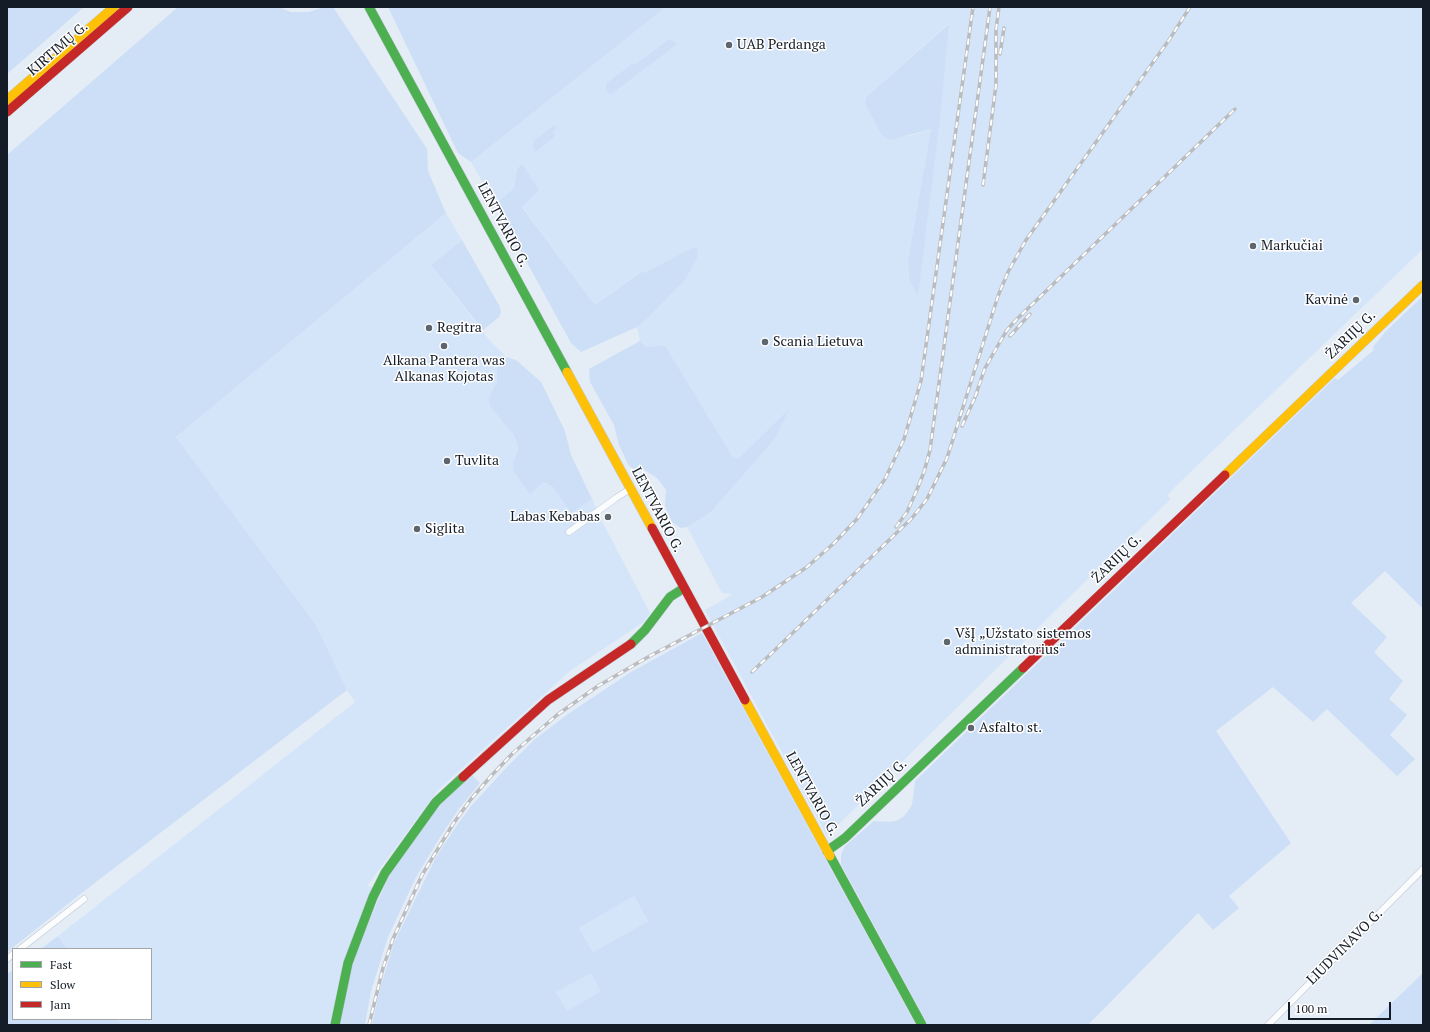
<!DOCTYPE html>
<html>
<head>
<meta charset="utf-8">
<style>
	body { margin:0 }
	#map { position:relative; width:1430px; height:1032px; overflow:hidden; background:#e4ecf6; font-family:"PT Serif",serif }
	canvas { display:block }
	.frame { position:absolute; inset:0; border:8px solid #141c27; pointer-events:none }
	.legend { position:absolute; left:12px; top:948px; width:140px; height:72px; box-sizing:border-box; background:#fff; border:1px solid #a1a4a9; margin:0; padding:5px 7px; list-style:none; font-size:12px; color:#141c27 }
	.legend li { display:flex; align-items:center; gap:8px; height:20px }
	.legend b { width:20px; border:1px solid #a1a4a9 }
	.scale { position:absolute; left:1288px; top:1002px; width:103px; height:18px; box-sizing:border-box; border:2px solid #141c27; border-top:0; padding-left:5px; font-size:12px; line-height:14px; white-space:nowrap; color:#141c27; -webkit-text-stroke:3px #fff; paint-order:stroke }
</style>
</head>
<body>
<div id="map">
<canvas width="1430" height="1032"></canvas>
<div class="frame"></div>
<ul class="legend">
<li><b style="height:5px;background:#4caf50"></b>Fast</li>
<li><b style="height:5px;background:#ffc107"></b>Slow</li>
<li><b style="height:5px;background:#c62828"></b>Jam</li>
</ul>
<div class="scale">100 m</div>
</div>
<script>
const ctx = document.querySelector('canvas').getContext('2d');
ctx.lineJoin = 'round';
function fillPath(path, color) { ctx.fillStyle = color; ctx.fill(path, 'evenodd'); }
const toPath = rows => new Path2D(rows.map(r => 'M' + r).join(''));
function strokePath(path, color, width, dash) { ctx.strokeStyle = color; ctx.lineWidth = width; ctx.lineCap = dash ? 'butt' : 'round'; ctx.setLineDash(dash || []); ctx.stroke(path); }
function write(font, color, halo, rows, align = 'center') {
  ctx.font = font + ' "PT Serif",serif'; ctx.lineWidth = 3; ctx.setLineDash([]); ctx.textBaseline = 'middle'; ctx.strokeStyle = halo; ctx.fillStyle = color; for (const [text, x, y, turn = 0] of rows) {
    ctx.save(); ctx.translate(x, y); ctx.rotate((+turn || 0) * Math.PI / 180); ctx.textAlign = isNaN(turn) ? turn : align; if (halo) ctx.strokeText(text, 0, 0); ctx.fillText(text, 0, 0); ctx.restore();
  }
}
const built = toPath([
	[666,7,1423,7,1423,249,1176,486,1167,495,1171,499,1061,605,827,836,705,610,733,594,722,593,687,527,711,512,775,439,788,410,738,459,732,456,646,347,640,341,637,327,647,319,684,281,693,247,644,273,641,271,595,305,522,206,517,169,514,188,495,204,471,162],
	[948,24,909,279,908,260,931,129,909,136,881,134,865,104,866,97],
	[446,213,462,240,431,265,491,342,506,357,500,363,497,368,497,382,491,393,491,408,513,434,517,442,518,449,515,459,541,484,549,484,553,487,571,512,592,499,603,523,650,613,644,622,570,671,439,789,367,886,382,890,358,947,338,1025,122,1025,117,1019,151,1019,151,949,67,949,58,936,355,702,347,690,316,625,176,437],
	[634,896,648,921,593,952,579,928],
	[591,972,602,991,567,1011,556,992]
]);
const green = toPath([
	[7,7,84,7,7,74],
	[178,7,279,7,291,12,309,12,324,7,333,7,427,149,428,171,446,213,176,437,316,625,347,690,83,892,7,952,7,155],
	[388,7,666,7,471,162,458,153],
	[949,24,940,118,918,296,909,279,908,260,931,129,890,140,881,134,865,104,866,97],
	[668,40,671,40,677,44,610,95,606,90,606,86,607,83,632,64,636,64,642,60],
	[554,125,557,128,552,132,555,136,535,152,533,146,534,141],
	[522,164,539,190,522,207,595,305,642,271,644,273,693,247,698,249,697,258,684,281,647,319,637,327,581,352,571,343,495,204,514,188,517,169],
	[462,240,500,307,501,312,499,317,483,330,431,265],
	[1423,296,1423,609,1385,571,1351,603,1387,637,1374,652,1403,681,1389,699,1407,715,1390,735,1415,759,1397,776,1327,709,1313,722,1273,687,1216,731,1291,843,1229,896,1239,908,1213,930,1198,913,1088,1025,928,1025,841,864,841,855,845,846,874,821,887,822,896,821,903,817,908,811,912,805,915,781,1335,378,1338,380,1374,350,1373,347,1386,331],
	[640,341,646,347,665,346,732,456,738,459,789,409,775,439,711,512,687,527,681,528,672,522,665,506,666,490,657,478,646,471,634,469,629,466,619,445,614,425,590,382,589,369],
	[506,357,516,360,541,382,565,431,571,455,592,499,571,513,553,487,545,483,541,484,530,494,514,472,513,465,518,449,517,442,513,434,491,408,489,400,491,393,497,382,497,368,500,363],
	[702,633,916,1025,372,1025,380,989,394,943,436,857,455,828,472,805,507,767,535,739,568,714,631,672],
	[634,896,648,921,593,952,579,928],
	[591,973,601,991,567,1011,556,992],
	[471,774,480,783,458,810,439,839,416,877,388,937,371,991,365,1025,338,1025,346,983,358,947,390,873,423,826,441,804],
	[58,936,67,949,41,949],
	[13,970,13,1019,117,1019,122,1025,7,1025,7,974],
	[1423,973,1423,1025,1369,1025,1372,1022]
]);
const street = toPath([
	[569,532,616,498,630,489],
	[20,949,84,899],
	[7,959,13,954],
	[1268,1025,1423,869]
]);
const fast = toPath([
	[369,7,567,372],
	[631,644,645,630,670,597,684,588],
	[827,851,845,838,1023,668],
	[830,856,922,1025],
	[335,1025,348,963,373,897,385,873,436,802,463,777]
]);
const slow = toPath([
	[7,100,114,7],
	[567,372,652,528],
	[1225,475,1423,285],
	[745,700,830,856]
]);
const jam = toPath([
	[7,112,128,7],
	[652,528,745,700],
	[1023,668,1225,475],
	[463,777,548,700,631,644]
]);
const rail = toPath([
	[1000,54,1004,28],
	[983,185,996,85,996,30,999,7],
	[1010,336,1030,314],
	[975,397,985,368,997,347,1007,330,1017,319,1235,109],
	[962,426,977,393],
	[896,527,907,512,916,492,924,472,930,450,990,7],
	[752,672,912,518,927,499,947,458,998,296,1008,272,1026,240,1169,40,1190,7],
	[369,1025,383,968,393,939,422,875,453,824,471,799,492,775,513,753,557,715,598,686,648,657,762,597,807,567,833,544,857,519,885,479,904,439,921,381,973,7]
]);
const markers = [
	[729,45,4,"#5d656f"],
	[1253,246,4,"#5d656f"],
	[1356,300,4,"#5d656f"],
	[429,328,4,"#5d656f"],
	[765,342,4,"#5d656f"],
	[444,346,4,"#5d656f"],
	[447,461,4,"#5d656f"],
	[608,517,4,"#5d656f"],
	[417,529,4,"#5d656f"],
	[947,642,4,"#5d656f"],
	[971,728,4,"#5d656f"]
];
const poiNames = [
	["UAB Perdanga",737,45],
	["Markučiai",1261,246],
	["Kavinė",1348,300,"right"],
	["Regitra",437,328],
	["Scania Lietuva",773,342],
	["Alkana Pantera was",444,361,"center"],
	["Alkanas Kojotas",444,377,"center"],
	["Tuvlita",455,461],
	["Labas Kebabas",600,517,"right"],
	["Siglita",425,529],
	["VšĮ „Užstato sistemos",955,634],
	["administratorius“",955,650],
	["Asfalto st.",979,728]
];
const streetNames = [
	["KIRTIMŲ G.",58,49,-41],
	["LENTVARIO G.",503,225,62],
	["ŽARIJŲ G.",1351,335,-44],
	["LENTVARIO G.",657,510,62],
	["ŽARIJŲ G.",1117,559,-44],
	["ŽARIJŲ G.",882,783,-43],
	["LENTVARIO G.",812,794,61],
	["LIUDVINAVO G.",1345,947,-45]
];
fillPath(built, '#d5e5f9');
fillPath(green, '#ccdff7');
strokePath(street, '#c0c8d2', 7);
strokePath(fast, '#c0c8d2', 10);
strokePath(slow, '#c0c8d2', 10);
strokePath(jam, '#c0c8d2', 10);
strokePath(street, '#fbfcfe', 6);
strokePath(fast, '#4caf50', 9);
strokePath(slow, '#ffc107', 9);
strokePath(jam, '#c62828', 9);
strokePath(rail, '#babcbf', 3.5);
strokePath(rail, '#fff', 2, [6]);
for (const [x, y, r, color] of markers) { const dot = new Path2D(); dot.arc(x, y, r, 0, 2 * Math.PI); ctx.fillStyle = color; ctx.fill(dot); strokePath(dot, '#fff', 1.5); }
write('14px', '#141c27', '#fff', poiNames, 'left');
write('14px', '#141c27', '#fff', streetNames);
</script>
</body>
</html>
